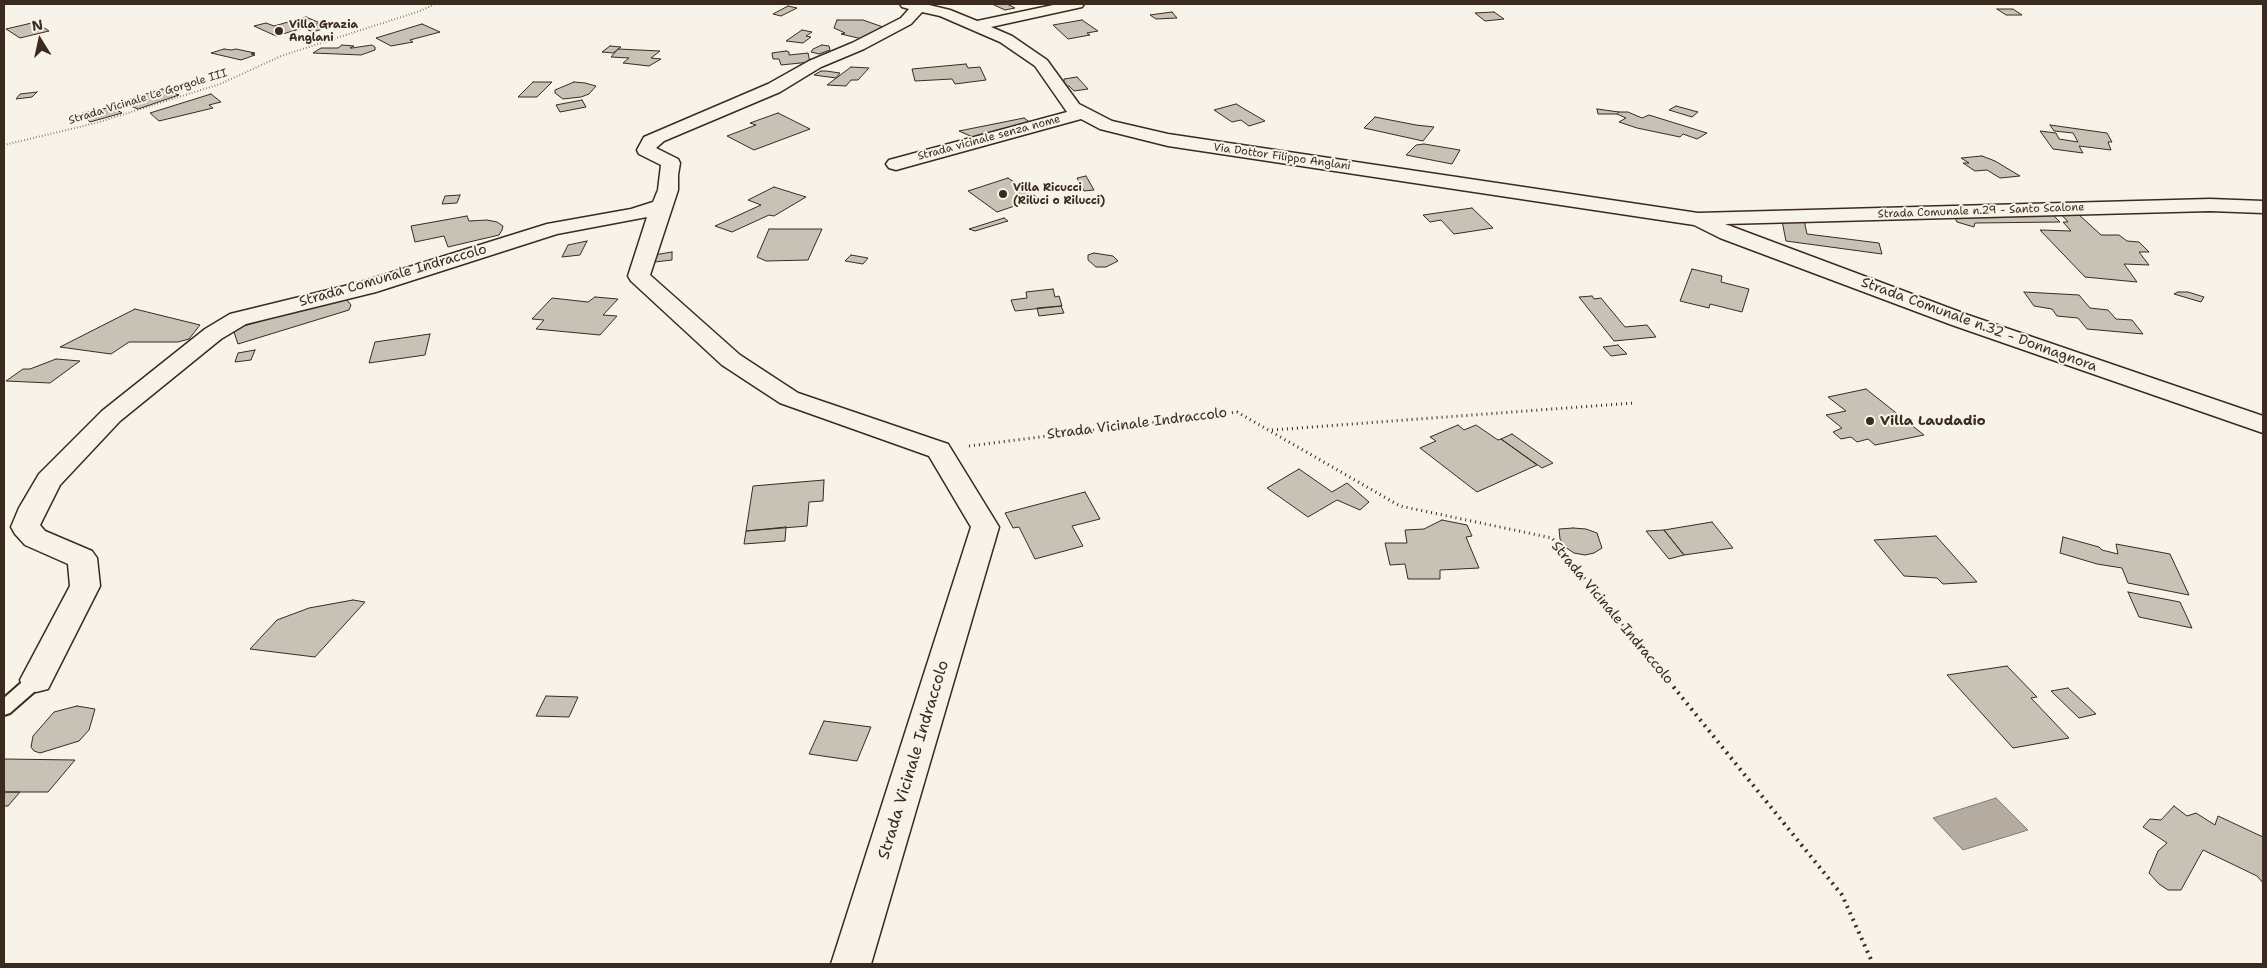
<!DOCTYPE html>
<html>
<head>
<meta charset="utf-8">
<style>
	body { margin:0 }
	#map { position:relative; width:2267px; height:968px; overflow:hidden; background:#f7f3e8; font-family:"Shantell Sans",sans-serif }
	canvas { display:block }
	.frame { position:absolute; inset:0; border:5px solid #3b2a1e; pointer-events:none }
	.north { position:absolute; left:15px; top:15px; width:50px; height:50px; -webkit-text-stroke:4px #f7f3e8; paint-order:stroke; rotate:350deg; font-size:14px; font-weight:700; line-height:20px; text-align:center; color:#3b2a1e }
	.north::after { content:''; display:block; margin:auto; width:18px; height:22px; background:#3b2a1e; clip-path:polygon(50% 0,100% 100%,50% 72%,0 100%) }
</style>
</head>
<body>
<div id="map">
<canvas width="2267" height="968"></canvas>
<div class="frame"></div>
<div class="north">N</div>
</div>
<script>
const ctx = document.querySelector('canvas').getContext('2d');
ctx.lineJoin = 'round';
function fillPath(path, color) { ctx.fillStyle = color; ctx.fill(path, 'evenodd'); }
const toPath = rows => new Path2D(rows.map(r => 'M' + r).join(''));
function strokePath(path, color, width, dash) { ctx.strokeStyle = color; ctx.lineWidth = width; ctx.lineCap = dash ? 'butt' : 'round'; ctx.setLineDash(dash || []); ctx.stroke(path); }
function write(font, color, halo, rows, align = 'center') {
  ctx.font = font + ' "Shantell Sans",sans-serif'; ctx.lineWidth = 4; ctx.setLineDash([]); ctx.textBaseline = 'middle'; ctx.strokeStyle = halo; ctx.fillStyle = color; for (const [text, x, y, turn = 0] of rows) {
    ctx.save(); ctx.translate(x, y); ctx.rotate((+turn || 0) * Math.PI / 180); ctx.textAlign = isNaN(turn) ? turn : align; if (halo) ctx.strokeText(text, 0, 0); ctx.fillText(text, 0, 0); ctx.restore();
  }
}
const water = toPath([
	[1996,798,2028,830,1963,850,1933,818,1996,798]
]);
const building = toPath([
	[992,4,1007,4,1015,8,1005,10,992,4],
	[788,6,797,8,781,16,773,14,788,6],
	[1997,9,2013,9,2022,15,2006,15,1997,9],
	[1172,12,1177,18,1156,19,1150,15,1172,12],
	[1494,12,1504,19,1485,21,1475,13,1494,12],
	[306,17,320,23,276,36,254,26,266,23,274,26,306,17],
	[837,20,863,20,883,27,862,39,841,34,845,33,834,28,837,20],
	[1082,20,1098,31,1087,33,1090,35,1068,39,1053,25,1082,20],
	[36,22,49,31,20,38,6,29,36,22],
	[322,24,329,27,313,32,306,29,322,24],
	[422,24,440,32,410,40,413,42,391,46,376,38,422,24],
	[802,30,812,32,806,36,811,37,803,43,786,41,802,30],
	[342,45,354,46,350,48,352,48,372,45,375,47,375,50,361,55,313,53,321,48,338,48,342,45],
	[822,45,829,46,830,50,819,54,811,52,813,49,822,45],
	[610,46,621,47,613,53,602,52,610,46],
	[224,49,231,50,236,49,255,53,251,54,255,55,241,60,211,53,224,49],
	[618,49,660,51,651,58,661,59,649,66,623,63,629,58,611,57,618,49],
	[786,51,789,52,789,55,808,53,810,62,781,65,779,59,773,59,772,53,786,51],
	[966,64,968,68,980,67,986,80,955,84,952,79,915,81,912,69,966,64],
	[851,67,869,68,858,80,851,80,846,86,827,85,851,67],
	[821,71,826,71,840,73,836,78,814,75,821,71],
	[1077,77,1088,89,1074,91,1069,86,1064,87,1064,79,1077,77],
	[533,82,552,82,537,97,518,97,533,82],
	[574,82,585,83,596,86,589,94,581,97,563,99,555,93,555,90,574,82],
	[162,89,179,95,138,109,121,102,162,89],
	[37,92,32,97,16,99,20,94,37,92],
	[211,94,221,102,209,105,213,108,159,121,150,113,211,94],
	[582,100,586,107,560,112,556,105,582,100],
	[1236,104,1265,121,1249,126,1241,120,1232,122,1214,110,1236,104],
	[1676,106,1698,112,1692,117,1669,110,1676,106],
	[112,107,122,113,90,122,82,113,112,107],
	[1597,109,1619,112,1617,114,1598,114,1597,109],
	[1619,112,1628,112,1642,118,1649,115,1707,133,1697,139,1683,134,1680,137,1637,128,1619,122,1626,118,1617,114,1619,112],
	[778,113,810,129,754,150,727,136,756,125,750,123,778,113],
	[1375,117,1416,125,1434,127,1423,141,1364,128,1375,117],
	[1024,118,1031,123,975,138,959,131,1024,118],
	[2050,125,2107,133,2112,142,2108,142,2111,150,2079,146,2083,153,2053,149,2040,131,2056,133,2059,139,2078,142,2073,133,2054,131,2050,125],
	[1424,144,1460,150,1452,164,1406,155,1416,145,1424,144],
	[1982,156,1995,161,2020,176,2000,178,1987,170,1975,171,1963,163,1969,163,1961,158,1982,156],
	[1086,176,1094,190,1084,191,1077,178,1086,176],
	[1008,178,1038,198,997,212,968,191,1008,178],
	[774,187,806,197,774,216,769,215,732,232,715,226,761,205,748,200,774,187],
	[460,195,457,203,442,204,445,196,460,195],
	[1472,208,1493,228,1454,234,1441,220,1430,222,1423,215,1472,208],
	[2077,213,2101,235,2119,235,2127,241,2139,242,2149,252,2139,252,2149,265,2124,264,2137,282,2085,277,2040,230,2071,231,2063,222,2068,222,2061,214,2077,213],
	[2053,215,2060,222,1975,223,1974,227,1957,222,1954,216,2053,215],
	[467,216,469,221,487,220,497,222,503,226,502,230,499,235,448,247,444,236,415,242,411,226,467,216],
	[1004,218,1008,221,975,231,969,229,1004,218],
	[1804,220,1807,234,1879,243,1882,254,1786,241,1782,221,1804,220],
	[769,229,822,229,808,260,766,261,757,257,769,229],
	[587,241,580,255,562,257,568,245,587,241],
	[672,252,672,260,655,262,654,255,672,252],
	[1094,253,1113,256,1118,261,1106,267,1096,267,1088,260,1088,255,1094,253],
	[851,255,868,258,863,264,845,261,851,255],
	[1692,269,1722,276,1721,282,1749,289,1742,312,1710,304,1709,308,1680,301,1692,269],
	[1053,289,1055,297,1059,296,1062,306,1015,311,1011,300,1027,298,1026,292,1053,289],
	[2024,292,2079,295,2090,308,2108,310,2116,319,2132,320,2143,334,2087,329,2078,318,2057,316,2052,309,2034,306,2024,292],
	[2178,292,2188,292,2204,297,2201,302,2174,294,2178,292],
	[1592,296,1594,299,1601,298,1625,327,1647,325,1656,337,1614,341,1579,297,1592,296],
	[595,297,618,299,603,315,617,316,600,335,536,329,544,320,532,319,552,298,588,302,595,297],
	[341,298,347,300,351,305,349,310,238,344,233,329,341,298],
	[1061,306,1064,313,1039,316,1037,308,1061,306],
	[135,309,200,325,189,339,178,342,129,342,111,354,60,347,135,309],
	[430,334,425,355,369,363,375,342,430,334],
	[1618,345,1627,354,1611,356,1603,347,1618,345],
	[255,350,251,360,235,362,238,353,255,350],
	[56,359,80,361,50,383,6,381,23,369,30,369,56,359],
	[1866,389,1924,435,1875,445,1868,439,1857,442,1851,437,1841,439,1833,432,1842,428,1826,415,1846,411,1828,397,1866,389],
	[1458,425,1464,430,1476,425,1498,440,1501,439,1537,465,1477,492,1420,448,1436,441,1430,437,1458,425],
	[1512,434,1553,463,1542,468,1501,439,1512,434],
	[1299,469,1332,492,1347,483,1369,502,1360,510,1337,500,1308,517,1267,488,1299,469],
	[824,480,823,501,809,502,807,526,746,531,753,486,824,480],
	[1085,492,1100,519,1072,526,1083,546,1035,559,1019,527,1013,528,1005,513,1085,492],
	[1442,520,1467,525,1472,536,1466,537,1479,568,1440,570,1440,579,1408,579,1405,564,1390,565,1385,543,1407,543,1405,530,1424,529,1442,520],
	[1712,522,1733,548,1684,555,1664,530,1712,522],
	[786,527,785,541,744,544,746,531,786,527],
	[1573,528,1586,529,1597,533,1602,548,1594,553,1585,555,1574,553,1565,547,1560,539,1559,529,1573,528],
	[1664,530,1684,555,1669,559,1646,531,1664,530],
	[1936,536,1977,582,1943,584,1937,578,1904,576,1874,540,1936,536],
	[2063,537,2099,547,2102,550,2118,554,2116,544,2170,554,2189,595,2128,583,2122,568,2097,564,2060,553,2063,537],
	[2128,592,2180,602,2192,628,2139,617,2128,592],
	[353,600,365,602,315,657,250,649,277,620,309,608,353,600],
	[2007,666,2037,697,2031,698,2069,738,2013,748,1947,675,2007,666],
	[2068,688,2096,714,2079,718,2051,691,2068,688],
	[546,696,578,697,569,717,536,716,546,696],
	[77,706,95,709,89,730,79,741,40,753,34,751,31,747,33,736,54,712,77,706],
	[824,721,871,727,857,761,809,754,824,721],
	[4,759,75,760,48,792,4,792,4,759],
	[4,792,20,792,8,806,4,806,4,792],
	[2174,806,2187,816,2196,813,2215,825,2218,816,2263,837,2263,883,2257,876,2203,850,2181,890,2168,890,2159,884,2149,873,2158,851,2167,843,2143,827,2150,819,2161,820,2174,806]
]);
const pathFar2 = toPath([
	[4,145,96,123,220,84,281,56,420,11,435,4]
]);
const pathFar1 = toPath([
	[1272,430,1633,403],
	[969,446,1237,412,1400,506,1552,538,1626,629]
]);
const path = toPath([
	[1625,627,1842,895,1873,964]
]);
const lane = toPath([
	[36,673,42,675,45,680,42,685,10,713,4,715,4,698,30,675,36,673]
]);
const street = toPath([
	[900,4,925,4,950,10,977,21,1058,4,1084,4,1082,7,991,27,1012,36,1047,60,1079,104,1112,121,1168,134,1698,213,2210,199,2263,201,2263,213,2210,211,1725,224,1968,315,2263,416,2263,433,1952,325,1720,238,1694,225,1168,146,1100,129,1081,119,903,168,896,170,889,168,886,164,889,160,1067,112,1035,66,1000,42,940,16,922,12,911,24,864,49,821,67,780,92,664,141,656,148,678,159,680,163,678,175,678,190,650,275,740,355,798,393,948,444,999,527,871,964,831,964,971,527,929,456,780,403,722,365,631,281,628,276,647,217,557,234,376,292,246,324,221,339,120,421,60,485,40,525,45,531,92,551,97,558,100,586,48,689,36,692,24,689,20,680,70,586,68,564,25,545,15,534,11,527,19,508,39,474,102,411,205,329,230,314,361,282,547,224,631,209,653,202,658,190,661,165,639,154,637,150,644,137,768,84,809,61,852,43,901,18,909,9,902,7,900,4]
]);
const markers = [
	[279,31,5,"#3b2a1e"],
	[1003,194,5,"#3b2a1e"],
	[1870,421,5,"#3b2a1e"]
];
const farPoinames = [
	["Villa Grazia",289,25],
	["Anglani",289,38],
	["Villa Ricucci",1013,188],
	["(Riluci o Rilucci)",1013,201]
];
const farStreetnames = [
	["Strada Vicinale Le Gorgole III",148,97,-17],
	["Strada vicinale senza nome",989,138,-15],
	["Via Dottor Filippo Anglani",1282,157,8],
	["Strada Comunale n.29 - Santo Scalone",1981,211,-2]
];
const streetNames = [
	["Strada Comunale Indraccolo",393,276,-16],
	["Strada Comunale n.32 - Donnagnora",1979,325,20],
	["Strada Vicinale Indraccolo",1137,424,-7],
	["Strada Vicinale Indraccolo",1612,613,50]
];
const poiNames = [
	["Villa Laudadio",1880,421]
];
const nearStreetnames = [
	["Strada Vicinale Indraccolo",914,760,-73]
];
fillPath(water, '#b4aca0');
strokePath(water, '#84786c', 1);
fillPath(building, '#c8c1b6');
strokePath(building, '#3b2a1e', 1);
strokePath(lane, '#3b2a1e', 4);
strokePath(street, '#3b2a1e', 3);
strokePath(pathFar2, '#3b2a1e', 2, [0.5, 2.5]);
strokePath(pathFar1, '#3b2a1e', 3, [1, 4]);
strokePath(path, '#3b2a1e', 4, [2, 5]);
fillPath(lane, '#f7f3e8');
fillPath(street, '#f7f3e8');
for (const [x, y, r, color] of markers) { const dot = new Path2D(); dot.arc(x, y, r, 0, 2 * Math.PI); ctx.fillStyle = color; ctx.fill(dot); strokePath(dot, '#f7f3e8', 2); }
write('bold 11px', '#3b2a1e', '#f7f3e8', farPoinames, 'left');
write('11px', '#3b2a1e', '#f7f3e8', farStreetnames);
write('14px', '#3b2a1e', '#f7f3e8', streetNames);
write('bold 14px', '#3b2a1e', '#f7f3e8', poiNames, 'left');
write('16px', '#3b2a1e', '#f7f3e8', nearStreetnames);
</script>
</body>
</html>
